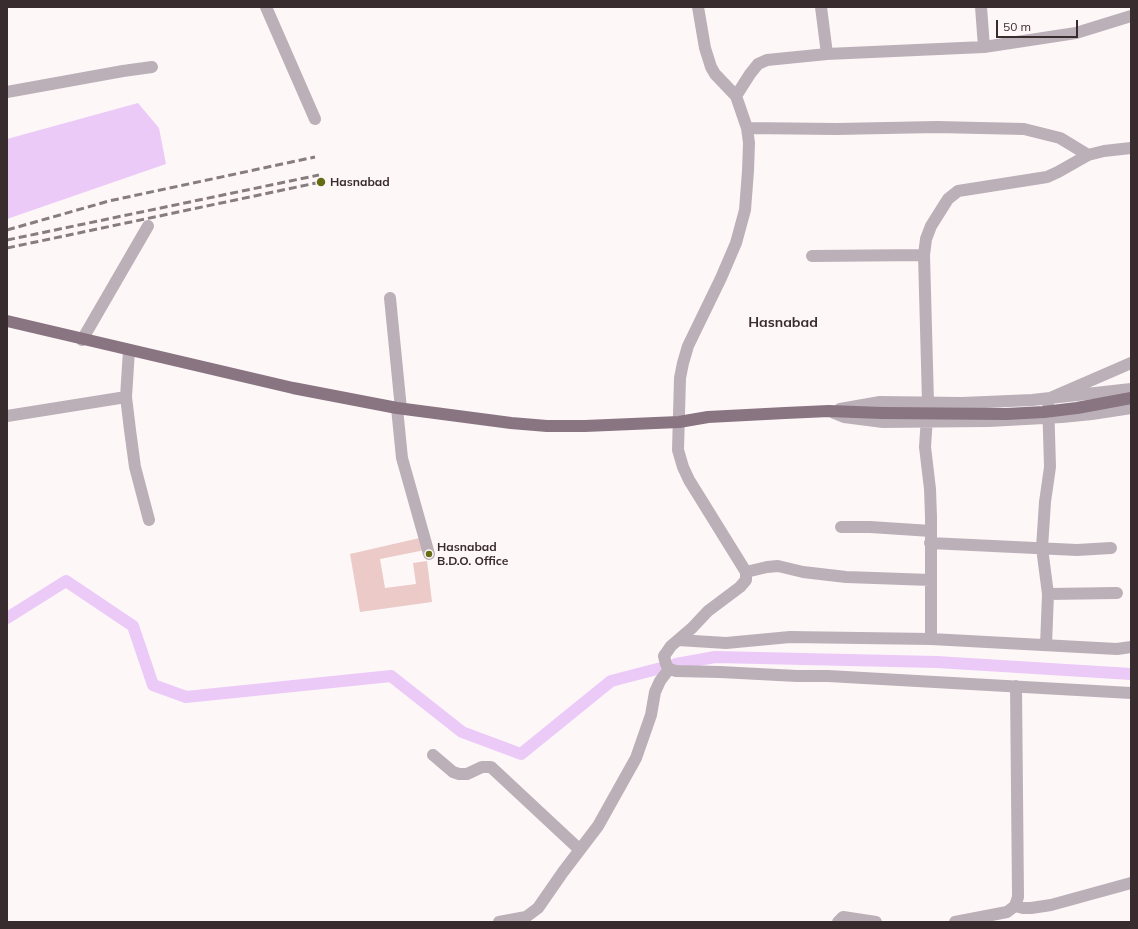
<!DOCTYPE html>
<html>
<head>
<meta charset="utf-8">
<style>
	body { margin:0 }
	#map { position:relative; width:1138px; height:929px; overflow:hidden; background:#fef7f8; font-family:Mulish,sans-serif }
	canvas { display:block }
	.frame { position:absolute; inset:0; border:8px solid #392c2f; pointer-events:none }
	.scale { position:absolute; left:996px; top:20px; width:82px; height:18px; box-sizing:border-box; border:2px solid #392c2f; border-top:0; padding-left:5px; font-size:12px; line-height:14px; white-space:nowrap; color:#392c2f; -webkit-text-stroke:3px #fef7f8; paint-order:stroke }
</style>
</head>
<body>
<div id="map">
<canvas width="1138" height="929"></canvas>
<div class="frame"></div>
<div class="scale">50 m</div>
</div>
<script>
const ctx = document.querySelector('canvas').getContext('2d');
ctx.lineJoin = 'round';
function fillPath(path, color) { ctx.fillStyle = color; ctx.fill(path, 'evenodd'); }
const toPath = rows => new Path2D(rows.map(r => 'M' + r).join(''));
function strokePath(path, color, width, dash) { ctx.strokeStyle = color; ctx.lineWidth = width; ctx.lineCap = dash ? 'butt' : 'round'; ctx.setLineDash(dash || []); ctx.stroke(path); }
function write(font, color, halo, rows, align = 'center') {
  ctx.font = font + ' Mulish,sans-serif'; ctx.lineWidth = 4; ctx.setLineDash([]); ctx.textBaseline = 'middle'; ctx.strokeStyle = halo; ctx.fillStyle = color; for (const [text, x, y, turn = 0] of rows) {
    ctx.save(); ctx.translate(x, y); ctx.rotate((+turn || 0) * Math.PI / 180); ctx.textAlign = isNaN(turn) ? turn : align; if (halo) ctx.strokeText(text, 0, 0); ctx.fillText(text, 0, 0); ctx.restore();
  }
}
const water = toPath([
	[138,103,159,128,166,164,7,219,7,139]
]);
const canal = toPath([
	[7,618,66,581,133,626,153,685,186,697,391,676,462,732,521,754,611,681,661,668],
	[676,664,715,657,937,662,1131,674]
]);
const building = toPath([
	[424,537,425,550,380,559,385,588,416,584,413,563,427,561,432,602,360,612,350,554]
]);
const minor = toPath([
	[266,7,315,119],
	[698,7,705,48,711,67,715,74,736,96,747,128,749,143,748,171,745,210,736,243,721,278,688,346,683,363,680,378,678,450,683,467,689,480,746,572,746,580,740,587,708,611,692,628,671,646,664,656,666,664,669,669,676,671,720,672,797,676,828,676,1131,693],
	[821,7,827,54],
	[981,7,984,47],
	[7,92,123,71,152,67],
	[736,96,750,74,758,64,767,60,827,54,984,47,1076,33,1131,16],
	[747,128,836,129,937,127,1024,129,1060,138,1088,155],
	[812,256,924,255],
	[390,298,401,409],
	[82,340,148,226],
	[129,350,126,397,130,430,135,467,149,520],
	[397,408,402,458,429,554],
	[840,409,880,402,962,403,1032,400,1131,389],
	[834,413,844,417,883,422,989,421,1062,417,1092,414,1131,408],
	[7,416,126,397],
	[841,527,870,527,931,531],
	[930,543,1077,550,1111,548],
	[746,572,767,567,778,566,803,572,846,577,931,580],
	[1048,594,1117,593],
	[931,639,931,517,930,489,925,447,928,402,924,255,926,239,931,226,948,199,958,191,1047,177,1058,172,1088,155,1104,151,1131,148],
	[678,640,726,643,790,637,931,639,1117,649,1131,647],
	[1046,645,1048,594,1042,548,1045,502,1050,467,1048,399,1131,363],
	[433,755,453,772,459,774,467,774,482,767,491,767,580,850],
	[1015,906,1023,908,1031,908,1051,905,1131,883],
	[499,922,526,917,538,908,563,872,598,826,636,758,651,715,655,692,660,681,669,669],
	[838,922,843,917,876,922],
	[955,922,1007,912,1015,906,1018,897,1016,686]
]);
const major = toPath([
	[7,321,293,388,397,408,511,423,547,426,585,426,679,422,708,417,785,413,829,411,882,413]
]);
const rail = toPath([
	[7,230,109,201,315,157],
	[7,240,319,175],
	[7,248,321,182]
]);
const majorBridge = toPath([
	[882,413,1006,414,1044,412,1077,408,1131,398]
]);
const markers = [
	[321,182,5,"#646d13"],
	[429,554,4,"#646d13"]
];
const poiNames = [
	["Hasnabad",330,182],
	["Hasnabad",437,547],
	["B.D.O. Office",437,561]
];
const quarterNames = [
	["Hasnabad",783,323]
];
fillPath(water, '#ebcaf8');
strokePath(canal, '#ebcaf8', 12);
fillPath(building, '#ebcac7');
strokePath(minor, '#bcb0b8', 12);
strokePath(major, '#897481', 12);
strokePath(rail, '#877c7f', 3, [8, 4]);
strokePath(majorBridge, '#897481', 12);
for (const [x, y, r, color] of markers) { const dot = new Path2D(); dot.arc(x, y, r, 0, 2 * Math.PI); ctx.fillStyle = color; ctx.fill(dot); strokePath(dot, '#fef7f8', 1.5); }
write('bold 12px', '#392c2f', '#fef7f8', poiNames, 'left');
write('bold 14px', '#392c2f', '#fef7f8', quarterNames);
</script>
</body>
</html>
